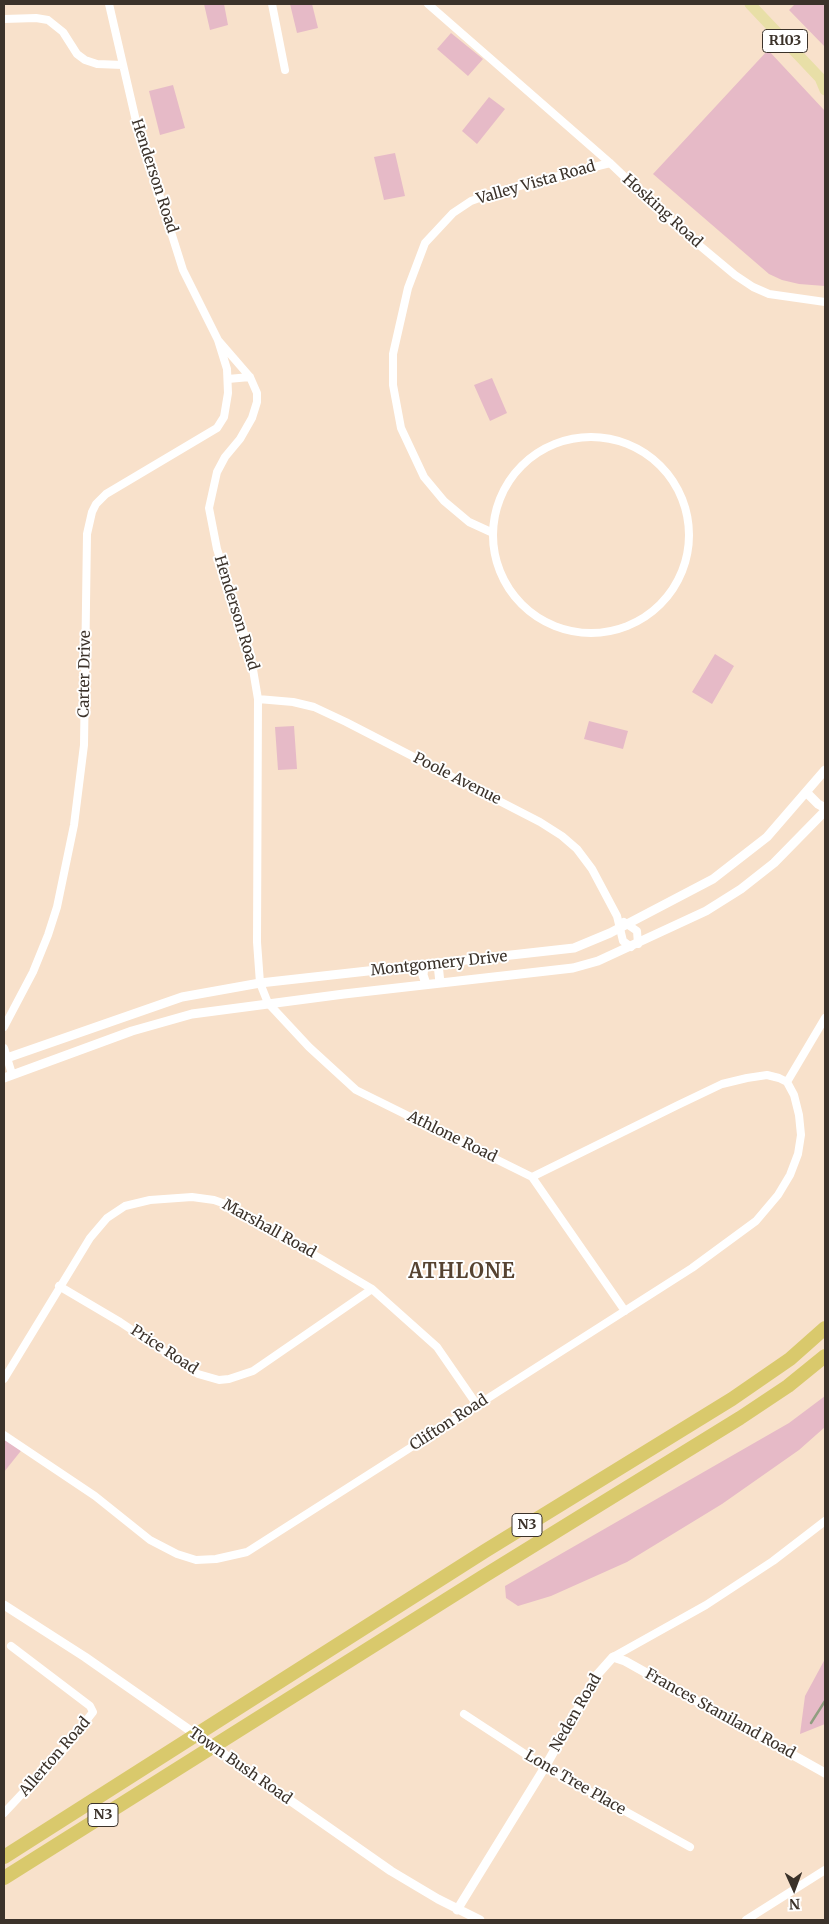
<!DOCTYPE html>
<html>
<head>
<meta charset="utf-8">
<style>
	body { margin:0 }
	#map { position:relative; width:829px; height:1924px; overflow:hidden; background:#f8e1cb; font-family:Merriweather,serif }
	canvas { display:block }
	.frame { position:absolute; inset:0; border:5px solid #3b322a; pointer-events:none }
	.north { position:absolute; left:769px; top:1864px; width:50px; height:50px; -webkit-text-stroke:4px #fff; paint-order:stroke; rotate:178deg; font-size:14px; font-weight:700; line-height:20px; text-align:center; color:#3b322a }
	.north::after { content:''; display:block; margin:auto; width:18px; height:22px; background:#3b322a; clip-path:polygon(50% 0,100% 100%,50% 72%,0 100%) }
</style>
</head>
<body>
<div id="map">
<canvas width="829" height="1924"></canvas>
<div class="frame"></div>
<div class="north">N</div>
</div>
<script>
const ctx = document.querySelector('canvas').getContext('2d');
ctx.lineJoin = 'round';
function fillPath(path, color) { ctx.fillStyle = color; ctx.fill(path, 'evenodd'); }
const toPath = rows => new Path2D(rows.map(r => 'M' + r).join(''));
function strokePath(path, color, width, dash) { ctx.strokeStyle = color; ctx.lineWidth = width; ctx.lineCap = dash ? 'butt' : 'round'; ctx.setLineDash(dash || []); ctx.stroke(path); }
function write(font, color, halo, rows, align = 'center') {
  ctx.font = font + ' Merriweather,serif'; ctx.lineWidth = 4; ctx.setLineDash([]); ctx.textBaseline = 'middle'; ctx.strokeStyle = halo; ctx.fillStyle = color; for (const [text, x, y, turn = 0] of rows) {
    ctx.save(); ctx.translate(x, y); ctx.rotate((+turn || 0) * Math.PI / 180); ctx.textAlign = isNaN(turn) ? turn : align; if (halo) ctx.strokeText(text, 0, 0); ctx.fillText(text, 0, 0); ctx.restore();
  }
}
const green = toPath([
	[204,4,224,4,228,25,210,30],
	[290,4,312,4,318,28,297,33],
	[795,4,825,4,825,47,789,10],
	[451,33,483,59,468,76,437,49],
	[768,50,825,111,825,286,799,284,782,280,769,274,653,174],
	[173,85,185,128,160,135,149,91],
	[489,97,505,109,477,144,462,131],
	[395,153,405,196,384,200,374,157],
	[492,378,507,413,490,421,474,385],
	[715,654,734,666,712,704,692,692],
	[589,721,628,731,623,749,584,739],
	[294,726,297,769,278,770,275,727],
	[825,1396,825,1427,799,1450,722,1504,627,1562,551,1596,518,1606,506,1598,505,1586,789,1423],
	[4,1436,24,1447,4,1472],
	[825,1659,825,1724,800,1734,805,1696]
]);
const stream = toPath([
	[811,1723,825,1701]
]);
const minor = toPath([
	[272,4,285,70],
	[428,4,610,163,675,225,735,275,753,287,769,294,825,302],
	[4,19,36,18,48,20,63,32,77,54,85,60,97,64,123,65],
	[218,340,250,377,257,393,257,402,252,418,240,439,225,457,217,472,209,508,217,549,250,652,258,699,257,942,260,983,268,1003,309,1047,356,1090,532,1177,625,1311],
	[228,379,250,377],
	'493 535a98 98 0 1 1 196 0a98 98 0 1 1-196 0Z',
	[493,533,469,522,444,501,424,477,401,428,393,385,393,354,408,288,425,243,453,213,471,201,496,192,610,163],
	[258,699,293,702,314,707,346,722,540,822,562,836,577,849,592,869,617,916,623,941,631,947],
	[624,922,637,931,638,944],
	[4,1027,33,972,48,935,57,907,74,825,84,745,87,534,92,512,96,504,106,494,217,428,224,417,228,393,227,369,218,340,183,270,136,121,109,4],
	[4,1048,12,1074],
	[787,1082,825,1018],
	[59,1286,120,1322,198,1374,219,1380,229,1379,253,1371,372,1289],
	[4,1379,90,1238,107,1218,125,1206,150,1200,192,1197,214,1200,231,1206,372,1289,437,1347,477,1405],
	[4,1435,95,1496,150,1540,177,1554,196,1560,216,1559,247,1552,692,1268,756,1221,778,1195,790,1175,798,1154,801,1135,799,1115,794,1095,787,1082,779,1078,767,1075,747,1078,722,1084,678,1105,532,1177],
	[613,1657,706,1605,773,1561,825,1521],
	[464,1714,545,1767,690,1847],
	[4,1813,64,1749,93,1712,90,1706,11,1646],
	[746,1920,825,1870]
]);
const tertiary = toPath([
	[807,793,818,804,825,808],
	[438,964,440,983],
	[424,965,423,975,426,984],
	[4,1059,182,997,260,983,574,948,610,933,713,879,767,837,825,770],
	[4,1078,132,1031,192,1014,344,994,573,968,598,961,706,911,741,889,774,863,825,811],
	[4,1605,85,1657,391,1871,438,1899,480,1920],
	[457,1910,545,1767,597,1675,613,1657,625,1661,825,1773]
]);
const primary = toPath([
	[750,4,820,78,825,90]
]);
const motorway = toPath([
	[4,1857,485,1551,732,1399,790,1359,825,1328],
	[4,1878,484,1576,740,1418,788,1386,825,1356]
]);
const shields = [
	[785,41,45],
	[527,1525,30],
	[103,1815,30]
];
const shieldNames = [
	["R103",785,41],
	["N3",527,1525],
	["N3",103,1815]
];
const streetNames = [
	["Henderson Road",154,176,72],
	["Valley Vista Road",536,183,-16],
	["Hosking Road",662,211,42],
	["Henderson Road",236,613,73],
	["Carter Drive",85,674,-89],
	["Poole Avenue",457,779,27],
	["Montgomery Drive",439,964,-6],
	["Athlone Road",452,1137,26],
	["Marshall Road",269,1229,29],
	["Price Road",164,1350,33],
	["Clifton Road",449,1423,-33],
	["Neden Road",576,1713,-60],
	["Frances Staniland Road",720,1714,29],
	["Allerton Road",55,1757,-49],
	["Town Bush Road",240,1766,35],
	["Lone Tree Place",575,1783,30]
];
const districtNames = [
	["ATHLONE",462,1272]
];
fillPath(green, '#e6bac7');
strokePath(stream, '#909e80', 2.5);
strokePath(minor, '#fff', 8);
strokePath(tertiary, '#fff', 9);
strokePath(primary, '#e8dfa7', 11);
strokePath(motorway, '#d9c96c', 14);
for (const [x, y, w] of shields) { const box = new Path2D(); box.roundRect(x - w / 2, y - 11.5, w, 23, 4); ctx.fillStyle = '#fff'; ctx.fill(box); strokePath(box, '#3b322a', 1); }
write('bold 14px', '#3b322a', null, shieldNames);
write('15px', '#3b322a', '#fff', streetNames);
ctx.letterSpacing = '1px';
write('bold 20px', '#564331', '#fff', districtNames);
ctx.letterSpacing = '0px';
</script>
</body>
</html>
